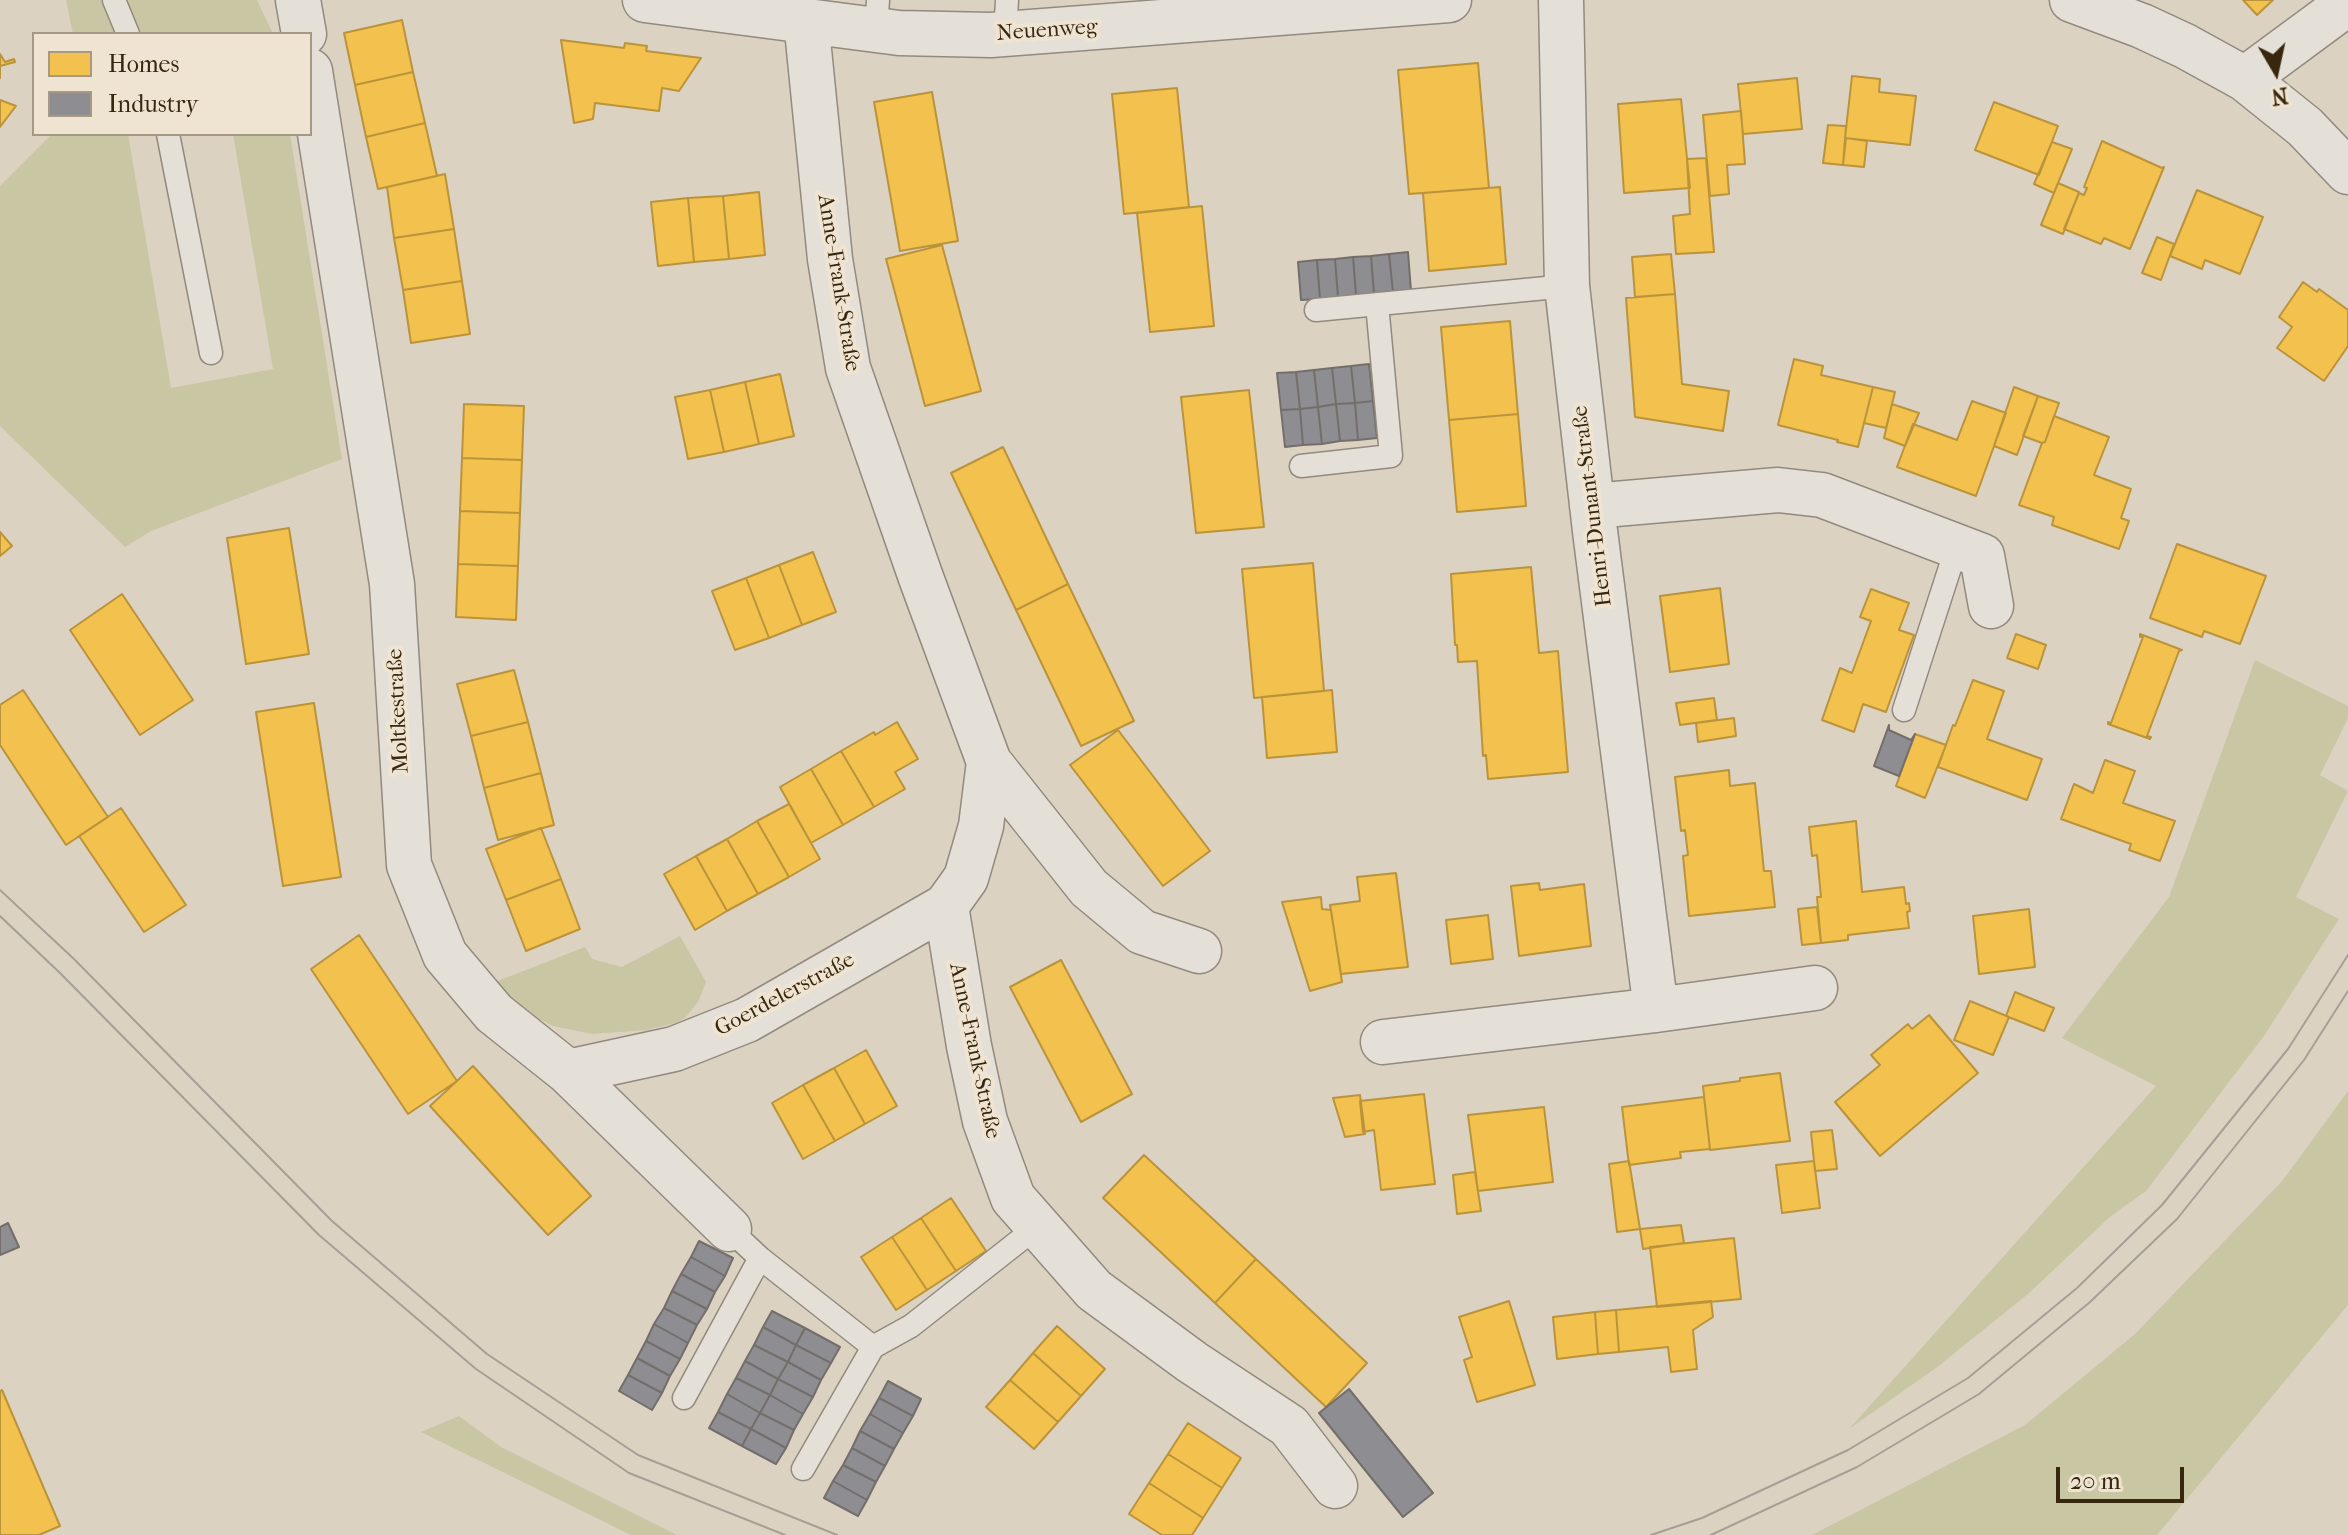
<!DOCTYPE html>
<html>
<head>
<meta charset="utf-8">
<style>
	body { margin:0 }
	#map { position:relative; width:2348px; height:1535px; overflow:hidden; background:#dcd2c2; font-family:"IM FELL French Canon",serif }
	canvas { display:block }
	.legend { position:absolute; left:32px; top:32px; width:280px; height:104px; box-sizing:border-box; background:#efe4d1; border:2px solid #a69883; margin:0; padding:10px 14px; list-style:none; font-size:24px; color:#38270f }
	.legend li { display:flex; align-items:center; gap:16px; height:40px }
	.legend b { width:40px; border:2px solid #a69883 }
	.north { position:absolute; left:2236px; top:32px; width:80px; height:80px; -webkit-text-stroke:6px #efe4d1; paint-order:stroke; rotate:171deg; font-size:22px; font-weight:700; line-height:32px; text-align:center; color:#38270f }
	.north::after { content:''; display:block; margin:auto; width:28px; height:36px; background:#38270f; clip-path:polygon(50% 0,100% 100%,50% 72%,0 100%) }
	.scale { position:absolute; left:2056px; top:1467px; width:128px; height:36px; box-sizing:border-box; border:4px solid #38270f; border-top:0; padding-left:10px; font-size:24px; line-height:28px; white-space:nowrap; color:#38270f; -webkit-text-stroke:6px #efe4d1; paint-order:stroke }
</style>
</head>
<body>
<div id="map">
<canvas width="2348" height="1535"></canvas>
<ul class="legend">
<li><b style="height:22px;background:#f2c14e"></b>Homes</li>
<li><b style="height:22px;background:#8d8d92"></b>Industry</li>
</ul>
<div class="north">N</div>
<div class="scale">20 m</div>
</div>
<script>
const ctx = document.querySelector('canvas').getContext('2d');
ctx.lineJoin = 'round';
function fillPath(path, color) { ctx.fillStyle = color; ctx.fill(path, 'evenodd'); }
const toPath = rows => new Path2D(rows.map(r => 'M' + r).join(''));
function strokePath(path, color, width, dash) { ctx.strokeStyle = color; ctx.lineWidth = width; ctx.lineCap = dash ? 'butt' : 'round'; ctx.setLineDash(dash || []); ctx.stroke(path); }
function write(font, color, halo, rows, align = 'center') {
  ctx.font = font + ' "IM FELL French Canon",serif'; ctx.lineWidth = 8; ctx.setLineDash([]); ctx.textBaseline = 'middle'; ctx.strokeStyle = halo; ctx.fillStyle = color; for (const [text, x, y, turn = 0] of rows) {
    ctx.save(); ctx.translate(x, y); ctx.rotate((+turn || 0) * Math.PI / 180); ctx.textAlign = isNaN(turn) ? turn : align; if (halo) ctx.strokeText(text, 0, 0); ctx.fillText(text, 0, 0); ctx.restore();
  }
}
const green = toPath([
	[66,0,257,0,273,34,73,34],
	[52,134,128,134,171,388,273,369,233,134,290,134,342,459,151,531,125,547,0,426,0,186],
	[2255,660,2348,706,2348,718,2320,775,2348,791,2296,897,2339,919,2264,1036,2146,1191,2111,1216,2028,1294,1936,1368,1849,1429,2156,1086,2062,1038,2169,897],
	[680,936,706,982,698,1002,685,1018,675,1023,647,1030,592,1034,553,1026,530,1014,495,982,585,947,592,959,622,967],
	[2348,1091,2348,1305,2157,1535,1812,1535,2025,1425,2135,1334,2283,1180],
	[459,1416,501,1447,677,1535,631,1535,421,1432]
]);
const homes = toPath([
	[2243,0,2273,0,2257,15,2243,0],
	[402,20,413,72,355,85,344,33,402,20],
	[561,40,624,48,625,43,647,46,646,51,701,58,679,91,662,88,659,111,595,103,593,119,574,123,561,40],
	[0,54,5,62,14,59,15,62,0,66,0,78,0,54],
	[1478,63,1489,188,1409,194,1398,70,1478,63],
	[413,72,425,123,366,137,355,85,413,72],
	[1852,76,1880,79,1879,92,1916,96,1910,145,1845,138,1852,76],
	[1797,78,1802,129,1743,134,1738,84,1797,78],
	[1177,88,1189,207,1124,214,1112,94,1177,88],
	[932,92,958,241,900,251,874,102,932,92],
	[1681,99,1690,188,1624,193,1618,104,1681,99],
	[0,100,16,106,0,127,0,100],
	[1994,102,2058,126,2039,175,1975,150,1994,102],
	[1741,111,1745,164,1727,165,1729,194,1710,196,1703,115,1741,111],
	[425,123,437,176,378,189,366,137,425,123],
	[1828,125,1846,126,1843,165,1823,163,1828,125],
	[1846,138,1867,141,1864,167,1843,165,1846,138],
	[2102,141,2162,168,2164,167,2130,249,2104,238,2101,244,2064,229,2079,193,2084,195,2087,188,2084,187,2102,141],
	[2052,142,2072,149,2054,193,2034,184,2052,142],
	[1706,158,1714,252,1676,254,1673,216,1690,214,1687,159,1706,158],
	[445,174,454,229,394,238,387,187,445,174],
	[2058,183,2079,192,2063,234,2041,225,2058,183],
	[1500,187,1506,264,1429,271,1423,193,1500,187],
	[2197,190,2263,217,2240,274,2205,260,2202,269,2170,256,2197,190],
	[759,192,765,255,729,259,723,196,759,192],
	[723,196,729,259,694,262,688,198,723,196],
	[688,198,694,262,658,266,651,202,688,198],
	[1202,206,1214,326,1150,332,1137,213,1202,206],
	[454,229,462,281,403,290,394,238,454,229],
	[2157,237,2174,244,2161,280,2142,273,2157,237],
	[942,245,981,391,925,406,886,259,942,245],
	[1671,254,1675,294,1635,297,1632,257,1671,254],
	[462,281,470,334,411,343,403,290,462,281],
	[2303,282,2317,292,2319,289,2348,310,2348,346,2324,381,2277,348,2292,327,2279,317,2303,282],
	[1675,294,1682,384,1729,391,1723,431,1635,417,1626,298,1675,294],
	[1510,321,1518,414,1449,420,1441,327,1510,321],
	[1794,359,1823,366,1821,375,1873,387,1858,447,1837,442,1838,440,1778,425,1794,359],
	[780,374,794,436,759,444,745,382,780,374],
	[745,382,759,444,724,452,710,390,745,382],
	[1873,387,1895,392,1886,428,1864,423,1873,387],
	[2014,387,2038,396,2017,455,1994,446,2014,387],
	[710,390,724,452,688,459,675,397,710,390],
	[1249,390,1264,527,1196,533,1181,397,1249,390],
	[2038,396,2059,403,2045,442,2042,443,2023,436,2038,396],
	[1972,401,2006,413,1976,496,1897,467,1913,424,1957,440,1972,401],
	[464,404,524,406,522,460,462,458,464,404],
	[1892,404,1919,413,1905,446,1884,438,1892,404],
	[1518,414,1526,506,1457,512,1449,420,1518,414],
	[2054,416,2109,437,2094,475,2131,489,2121,518,2129,521,2119,549,2052,525,2054,517,2019,505,2042,443,2045,442,2054,416],
	[1003,447,1068,584,1016,610,951,473,1003,447],
	[462,458,522,460,520,513,460,511,462,458],
	[460,511,520,513,518,566,458,564,460,511],
	[289,528,309,654,246,664,227,538,289,528],
	[0,532,12,546,0,556,0,532],
	[2177,544,2266,576,2240,644,2204,631,2202,637,2150,618,2177,544],
	[813,552,836,612,802,625,779,565,813,552],
	[1313,563,1324,691,1254,698,1242,569,1313,563],
	[458,564,518,566,516,620,456,617,458,564],
	[779,565,802,625,769,638,746,578,779,565],
	[1531,567,1539,653,1558,651,1568,772,1488,779,1486,755,1483,756,1477,661,1458,662,1457,645,1455,645,1451,574,1531,567],
	[746,578,769,638,735,650,712,591,746,578],
	[1068,584,1134,721,1081,746,1016,610,1068,584],
	[1720,588,1729,664,1670,672,1660,596,1720,588],
	[1871,589,1909,603,1899,630,1914,635,1886,712,1863,704,1854,732,1822,720,1840,668,1852,673,1871,621,1860,617,1871,589],
	[122,594,193,700,140,735,70,630,122,594],
	[2016,634,2046,645,2038,669,2007,658,2016,634],
	[2140,634,2182,650,2179,651,2147,736,2151,737,2150,739,2108,724,2108,722,2111,723,2143,637,2140,637,2140,634],
	[514,670,528,722,471,736,457,684,514,670],
	[1973,680,2004,691,1987,739,2042,759,2027,800,1938,767,1953,725,1955,726,1973,680],
	[23,690,108,817,66,845,0,745,0,705,23,690],
	[1332,690,1337,752,1267,758,1262,697,1332,690],
	[1714,698,1717,720,1680,725,1676,703,1714,698],
	[314,703,341,877,283,886,256,712,314,703],
	[1734,718,1736,736,1698,742,1696,723,1734,718],
	[528,722,541,773,484,788,471,736,528,722],
	[897,722,918,759,895,772,905,789,874,807,841,751,874,732,875,735,897,722],
	[1118,730,1210,851,1163,886,1070,765,1118,730],
	[1915,734,1946,745,1925,798,1896,786,1915,734],
	[841,751,874,807,843,825,811,769,841,751],
	[2105,760,2135,771,2123,803,2175,821,2160,861,2129,850,2131,844,2061,819,2074,784,2093,793,2105,760],
	[811,769,843,825,811,843,780,787,811,769],
	[1729,770,1730,786,1755,783,1764,871,1771,871,1775,907,1689,916,1683,856,1688,855,1685,830,1681,831,1675,777,1729,770],
	[541,773,554,825,498,840,484,788,541,773],
	[789,804,820,859,789,877,757,821,789,804],
	[121,808,186,905,144,932,79,836,121,808],
	[757,821,789,877,758,894,727,839,757,821],
	[1856,821,1862,892,1904,887,1906,904,1909,903,1910,911,1907,912,1909,928,1848,935,1848,940,1821,943,1817,897,1821,897,1817,855,1812,856,1809,827,1856,821],
	[541,828,561,879,506,900,486,849,541,828],
	[727,839,758,894,727,911,696,856,727,839],
	[696,856,727,911,695,930,664,874,696,856],
	[1396,873,1408,967,1341,974,1330,905,1360,901,1357,877,1396,873],
	[561,879,580,929,526,951,506,900,561,879],
	[1539,883,1540,890,1584,884,1591,946,1519,956,1511,886,1539,883],
	[1321,897,1322,909,1331,910,1342,982,1310,991,1282,902,1321,897],
	[1817,907,1821,943,1802,945,1798,909,1817,907],
	[2029,909,2035,967,1979,974,1973,916,2029,909],
	[1488,915,1493,959,1451,964,1446,920,1488,915],
	[359,935,457,1081,408,1114,311,969,359,935],
	[1061,960,1132,1094,1081,1122,1010,987,1061,960],
	[2015,992,2054,1008,2044,1031,2006,1016,2015,992],
	[1970,1001,2009,1017,1993,1055,1954,1040,1970,1001],
	[1929,1015,1978,1073,1880,1156,1835,1102,1880,1065,1871,1055,1908,1024,1912,1029,1929,1015],
	[866,1050,897,1106,865,1124,834,1068,866,1050],
	[473,1066,591,1196,548,1235,430,1106,473,1066],
	[834,1068,865,1124,835,1141,803,1085,834,1068],
	[1780,1073,1790,1141,1710,1150,1703,1086,1740,1081,1740,1078,1780,1073],
	[803,1085,835,1141,803,1159,772,1103,803,1085],
	[1424,1094,1435,1184,1381,1190,1374,1130,1363,1132,1360,1101,1424,1094],
	[1360,1095,1365,1134,1345,1137,1333,1098,1360,1095],
	[1704,1097,1710,1149,1680,1152,1681,1158,1629,1165,1622,1107,1704,1097],
	[1544,1107,1553,1182,1478,1191,1468,1115,1544,1107],
	[1832,1130,1837,1169,1815,1171,1811,1132,1832,1130],
	[1144,1155,1256,1259,1215,1303,1103,1198,1144,1155],
	[1629,1161,1640,1229,1617,1232,1609,1164,1629,1161],
	[1814,1161,1820,1208,1782,1213,1776,1165,1814,1161],
	[1475,1172,1481,1211,1457,1214,1453,1175,1475,1172],
	[951,1198,986,1251,956,1271,921,1218,951,1198],
	[921,1218,956,1271,927,1290,892,1237,921,1218],
	[1681,1225,1684,1243,1643,1249,1640,1229,1681,1225],
	[892,1237,927,1290,896,1310,861,1257,892,1237],
	[1734,1238,1741,1299,1657,1307,1650,1247,1734,1238],
	[1256,1259,1367,1363,1326,1407,1215,1303,1256,1259],
	[1509,1301,1535,1385,1477,1402,1464,1360,1472,1357,1459,1317,1509,1301],
	[1711,1301,1713,1317,1693,1330,1697,1369,1671,1372,1668,1347,1619,1352,1616,1310,1711,1301],
	[1616,1310,1619,1352,1598,1354,1595,1312,1616,1310],
	[1595,1312,1598,1354,1557,1359,1553,1317,1595,1312],
	[1057,1326,1105,1369,1081,1396,1033,1353,1057,1326],
	[1033,1353,1081,1396,1058,1422,1010,1380,1033,1353],
	[1010,1380,1058,1422,1034,1449,986,1407,1010,1380],
	[2,1390,60,1526,39,1535,0,1535,0,1391,2,1390],
	[1188,1423,1241,1458,1222,1488,1168,1454,1188,1423],
	[1168,1454,1222,1488,1203,1518,1149,1483,1168,1454],
	[1149,1483,1203,1518,1192,1535,1162,1535,1129,1514,1149,1483]
]);
const industry = toPath([
	[1408,252,1411,291,1393,292,1389,254,1408,252],
	[1389,254,1393,292,1374,294,1371,256,1389,254],
	[1371,256,1374,294,1356,295,1353,257,1371,256],
	[1353,257,1356,295,1338,297,1335,259,1353,257],
	[1335,259,1338,297,1320,299,1317,260,1335,259],
	[1317,260,1320,299,1301,300,1298,262,1317,260],
	[1369,364,1373,401,1355,403,1351,366,1369,364],
	[1351,366,1355,403,1336,404,1332,368,1351,366],
	[1332,368,1336,404,1318,407,1314,370,1332,368],
	[1314,370,1318,407,1300,409,1296,372,1314,370],
	[1296,372,1300,409,1281,410,1277,373,1296,372],
	[1373,401,1377,438,1358,440,1355,403,1373,401],
	[1355,403,1358,440,1340,441,1336,404,1355,403],
	[1336,404,1340,441,1322,444,1318,407,1336,404],
	[1318,407,1322,444,1303,445,1300,409,1318,407],
	[1300,409,1303,445,1285,447,1281,410,1300,409],
	[1889,725,1889,730,1911,740,1915,734,1899,776,1874,766,1889,725],
	[8,1223,19,1247,0,1255,0,1227,8,1223],
	[699,1241,733,1258,725,1276,691,1257,699,1241],
	[691,1257,725,1276,715,1292,681,1274,691,1257],
	[681,1274,715,1292,707,1309,672,1291,681,1274],
	[672,1291,707,1309,697,1325,664,1308,672,1291],
	[664,1308,697,1325,688,1343,654,1324,664,1308],
	[772,1311,805,1328,796,1345,763,1327,772,1311],
	[654,1324,688,1343,680,1359,646,1341,654,1324],
	[763,1327,796,1345,788,1362,754,1345,763,1327],
	[805,1328,840,1347,831,1363,796,1345,805,1328],
	[646,1341,680,1359,670,1376,637,1358,646,1341],
	[754,1345,788,1362,778,1379,745,1361,754,1345],
	[796,1345,831,1363,821,1380,788,1362,796,1345],
	[637,1358,670,1376,662,1393,628,1375,637,1358],
	[745,1361,778,1379,770,1395,736,1378,745,1361],
	[788,1362,821,1380,813,1397,778,1379,788,1362],
	[628,1375,662,1393,652,1410,619,1391,628,1375],
	[736,1378,770,1395,760,1413,727,1394,736,1378],
	[778,1379,813,1397,803,1414,770,1395,778,1379],
	[888,1381,921,1399,913,1416,879,1398,888,1381],
	[1349,1389,1433,1493,1403,1517,1319,1413,1349,1389],
	[727,1394,760,1413,751,1429,718,1412,727,1394],
	[770,1395,803,1414,794,1430,760,1413,770,1395],
	[879,1398,913,1416,903,1433,870,1414,879,1398],
	[718,1412,751,1429,742,1446,709,1428,718,1412],
	[760,1413,794,1430,786,1448,751,1429,760,1413],
	[870,1414,903,1433,894,1449,860,1431,870,1414],
	[751,1429,786,1448,776,1464,742,1446,751,1429],
	[860,1431,894,1449,885,1466,852,1448,860,1431],
	[852,1448,885,1466,876,1482,843,1465,852,1448],
	[843,1465,876,1482,867,1500,833,1481,843,1465],
	[833,1481,867,1500,858,1516,824,1498,833,1481]
]);
const service = toPath([
	[114,0,128,34],
	[876,30,878,0],
	[1005,34,1007,0],
	[168,134,211,353],
	[1316,310,1567,286],
	[1301,466,1391,456,1377,304],
	[1904,710,1957,546],
	[729,1229,760,1258,873,1347,911,1326,1038,1226],
	[684,1398,760,1258],
	[803,1469,873,1347]
]);
const minor = toPath([
	[298,0,304,34],
	[645,0,899,33,991,35,1449,0],
	[1561,0,1567,286,1595,531,1656,1010],
	[2072,0,2142,26,2185,46,2245,79,2305,127,2348,172],
	[310,71,392,584,409,865,445,955,494,1013,568,1072,729,1229],
	[2245,79,2348,3],
	[1592,506,1778,490,1822,495,1982,556,1991,606],
	[989,762,1089,888,1142,932,1199,951],
	[946,906,969,1046,985,1121,1013,1198,1094,1290,1192,1362,1289,1426,1335,1486],
	[1383,1042,1656,1010,1815,988],
	[568,1072,674,1049,747,1020,946,906,966,878,981,826,989,762,920,575,848,368,830,259,806,20]
]);
const tram = toPath([
	[0,890,74,959,332,1221,487,1354,638,1455,837,1535],
	[0,916,60,973,319,1235,476,1369,629,1473,785,1535],
	[1651,1535,1702,1518,1848,1450,1968,1378,2077,1288,2162,1205,2288,1049,2348,955],
	[1711,1535,1857,1467,1979,1394,2090,1302,2177,1219,2304,1060,2348,991]
]);
const streetNames = [
	["Neuenweg",1047,31,-4],
	["Anne-Frank-Straße",838,283,81],
	["Henri-Dunant-Straße",1593,506,-97],
	["Moltkestraße",399,711,-93],
	["Goerdelerstraße",785,995,-28],
	["Anne-Frank-Straße",974,1051,78]
];
fillPath(green, '#c9c6a4');
fillPath(homes, '#f2c14e');
strokePath(homes, '#ba933b', 2);
fillPath(industry, '#8d8d92');
strokePath(industry, '#746e6b', 2);
strokePath(service, '#928a7e', 25);
strokePath(minor, '#928a7e', 47);
strokePath(service, '#e4dfd7', 22);
strokePath(minor, '#e4dfd7', 44);
strokePath(tram, '#a59f96', 2);
write('22px', '#38270f', '#efe4d1', streetNames);
</script>
</body>
</html>
